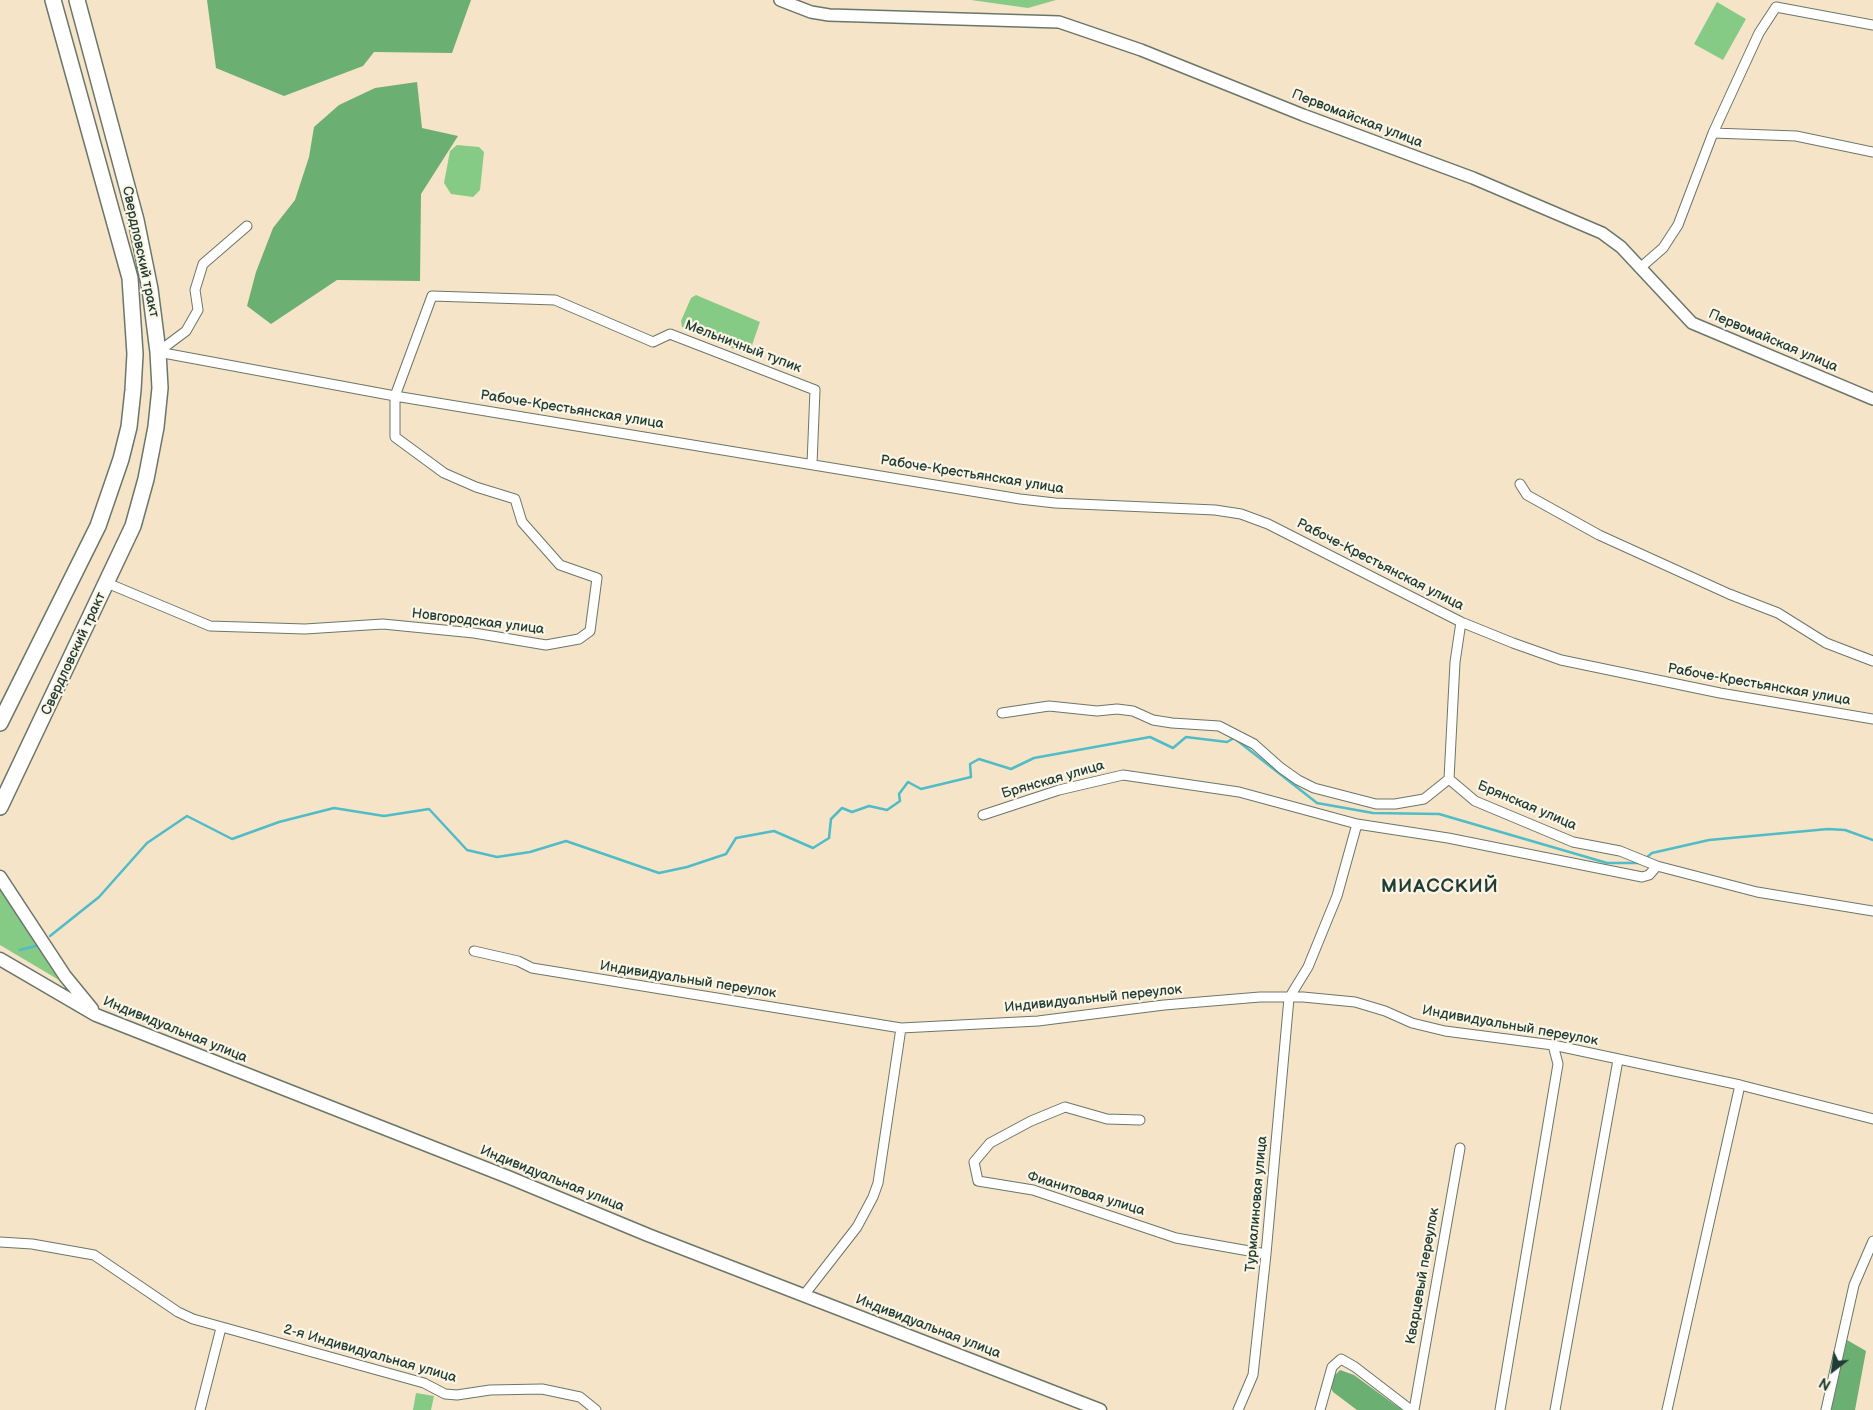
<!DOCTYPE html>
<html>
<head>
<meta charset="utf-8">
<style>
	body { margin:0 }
	#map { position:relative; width:1873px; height:1410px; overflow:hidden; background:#f5e4c8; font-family:"Balsamiq Sans",sans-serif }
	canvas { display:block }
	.north { position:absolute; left:1808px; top:1345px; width:50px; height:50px; -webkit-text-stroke:4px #fcf5e5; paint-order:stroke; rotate:210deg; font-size:14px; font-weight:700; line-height:20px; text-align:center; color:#1f3d34 }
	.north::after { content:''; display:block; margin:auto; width:18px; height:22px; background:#1f3d34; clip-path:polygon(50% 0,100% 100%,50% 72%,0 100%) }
</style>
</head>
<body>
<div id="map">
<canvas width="1873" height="1410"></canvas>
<div class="north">N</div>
</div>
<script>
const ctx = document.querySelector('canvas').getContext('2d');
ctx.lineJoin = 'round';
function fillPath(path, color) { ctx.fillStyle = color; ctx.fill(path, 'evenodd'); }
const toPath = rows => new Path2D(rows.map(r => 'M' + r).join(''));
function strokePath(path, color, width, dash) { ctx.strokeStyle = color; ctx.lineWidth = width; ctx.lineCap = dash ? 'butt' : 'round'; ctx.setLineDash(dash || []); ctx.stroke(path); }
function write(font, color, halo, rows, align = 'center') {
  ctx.font = font + ' "Balsamiq Sans",sans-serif'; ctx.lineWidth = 4.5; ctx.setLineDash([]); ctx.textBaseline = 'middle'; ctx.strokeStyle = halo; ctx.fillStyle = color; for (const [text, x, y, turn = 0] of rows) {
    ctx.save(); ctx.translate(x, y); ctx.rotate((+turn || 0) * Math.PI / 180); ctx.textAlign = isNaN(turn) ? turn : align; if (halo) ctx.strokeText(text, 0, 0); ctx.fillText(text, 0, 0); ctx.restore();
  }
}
const green = toPath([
	[971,0,1056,0,1028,8],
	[1717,2,1746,19,1723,60,1694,44],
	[457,145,479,147,484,152,480,190,473,197,451,194,444,183,450,151],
	[696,295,760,322,750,351,743,353,682,327,681,321,691,298],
	[0,886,16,914,59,980,0,945],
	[416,1393,434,1396,431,1410,413,1410]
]);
const forest = toPath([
	[207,0,471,0,452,53,374,52,363,66,284,96,216,68],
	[417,82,422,128,458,136,421,194,420,281,337,280,271,324,247,306,256,272,273,228,295,200,309,157,314,127,339,105,375,88],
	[1847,1340,1866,1351,1855,1410,1831,1410],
	[1340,1370,1354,1375,1402,1410,1357,1410,1333,1392,1330,1386,1333,1377]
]);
const stream = toPath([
	[1646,858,1652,853,1709,840,1828,829,1845,830,1873,840],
	[50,936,99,897,147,843,187,816,232,839,279,822,334,808,384,816,429,809,467,850,497,857,530,852,566,841,659,873,687,867,726,854,736,838,774,831,813,848,829,838,831,819,842,808,852,812,869,806,887,810,900,801,899,794,908,782,921,789,971,777,970,764,979,759,1011,769,1034,758,1150,737,1173,748,1186,737,1227,742,1234,738,1317,803,1373,813,1439,814,1607,863,1640,863],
	[20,950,39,945]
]);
const minor = toPath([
	[1713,133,1796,136,1873,152],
	[1640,268,1663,248,1678,225,1713,133,1759,33,1776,7,1873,25],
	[158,352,395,396,1020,499,1055,503,1215,510,1241,514,1268,524,1461,622,1513,643,1561,660,1720,693,1873,719],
	[158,352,186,331,198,310,195,290,203,264,247,226],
	[1520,484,1527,495,1599,535,1729,594,1778,613,1826,643,1873,661],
	[107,583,210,626,305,629,383,624,474,633,546,645,579,639,590,631,597,578,560,565,522,522,515,499,476,487,444,473,395,437,395,396,432,296,555,300,653,342,670,334,815,390,812,464],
	[1002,713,1049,706,1097,711,1117,709,1133,711,1153,720,1172,723,1219,726,1254,744,1281,768,1298,780,1314,788,1376,804,1395,804,1424,799,1449,779,1475,801,1573,842,1620,851,1657,866,1757,892,1873,911],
	[1449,779,1455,662,1461,622],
	[983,815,1059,790,1123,775,1239,792,1357,824,1448,838,1642,877,1649,875,1657,866],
	[474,951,518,961,532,968,901,1028,1038,1021,1164,1005,1260,997,1303,997,1355,1002,1385,1011,1412,1023,1445,1031,1553,1045,1740,1085,1873,1119],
	[1140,1120,1107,1119,1065,1107,1031,1121,990,1143,974,1162,978,1181,1033,1190,1176,1238,1266,1254],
	[0,1242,32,1244,94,1255,178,1312,193,1319,424,1383,445,1394,457,1395,490,1390,542,1389,580,1397,596,1410],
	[804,1295,857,1227,873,1197,878,1183,901,1028],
	[200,1410,221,1328],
	[1238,1410,1253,1375,1266,1254,1289,998,1308,967,1337,896,1357,824],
	[1320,1410,1332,1367,1341,1359,1355,1367,1411,1410],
	[1414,1410,1460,1148],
	[1500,1410,1558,1064,1553,1045],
	[1555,1410,1618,1060],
	[1667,1410,1740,1085],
	[1826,1410,1854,1285,1873,1241]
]);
const tertiary = toPath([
	[780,0,811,12,829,15,1059,22,1141,50,1303,115,1473,178,1602,233,1621,247,1692,323,1873,399]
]);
const secondary = toPath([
	[0,877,65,976,92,1009],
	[0,959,96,1015,508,1177,648,1235,1100,1410]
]);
const primary = toPath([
	[0,723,98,526,121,459,129,427,133,390,135,354,130,278,53,0],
	[0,807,133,526,146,479,156,427,160,388,158,352,150,289,136,220,77,0]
]);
const streetNames = [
	["Первомайская улица",1357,119,21],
	["Свердловский тракт",140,252,78],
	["Первомайская улица",1773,341,23],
	["Мельничный тупик",743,347,21],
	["Рабоче-Крестьянская улица",572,410,9],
	["Рабоче-Крестьянская улица",972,475,9],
	["Рабоче-Крестьянская улица",1380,565,27],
	["Новгородская улица",478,622,7],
	["Свердловский тракт",74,654,-65],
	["Рабоче-Крестьянская улица",1759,685,10],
	["Брянская улица",1053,780,-16],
	["Брянская улица",1527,806,23],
	["Индивидуальный переулок",688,980,9],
	["Индивидуальный переулок",1093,999,-6],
	["Индивидуальный переулок",1510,1026,10],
	["Индивидуальная улица",175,1030,22],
	["Индивидуальная улица",552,1179,22],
	["Фианитовая улица",1086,1194,17],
	["Турмалиновая улица",1257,1204,-85],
	["Кварцевый переулок",1423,1276,-80],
	["Индивидуальная улица",928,1327,21],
	["2-я Индивидуальная улица",370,1354,16]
];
const districtNames = [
	["МИАССКИЙ",1440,887]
];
fillPath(green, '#86cb85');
fillPath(forest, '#6caf72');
strokePath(stream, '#4fbcc7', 2.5);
strokePath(minor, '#6a7768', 11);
strokePath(tertiary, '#6a7768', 14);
strokePath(secondary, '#6a7768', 15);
strokePath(primary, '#6a7768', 18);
strokePath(minor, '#fff', 9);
strokePath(tertiary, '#fff', 11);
strokePath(secondary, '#fff', 12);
strokePath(primary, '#fff', 15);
write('14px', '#1f3d34', '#fcf5e5', streetNames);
ctx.letterSpacing = '1px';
write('bold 19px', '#1f3d34', '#fcf5e5', districtNames);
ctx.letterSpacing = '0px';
</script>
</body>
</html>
